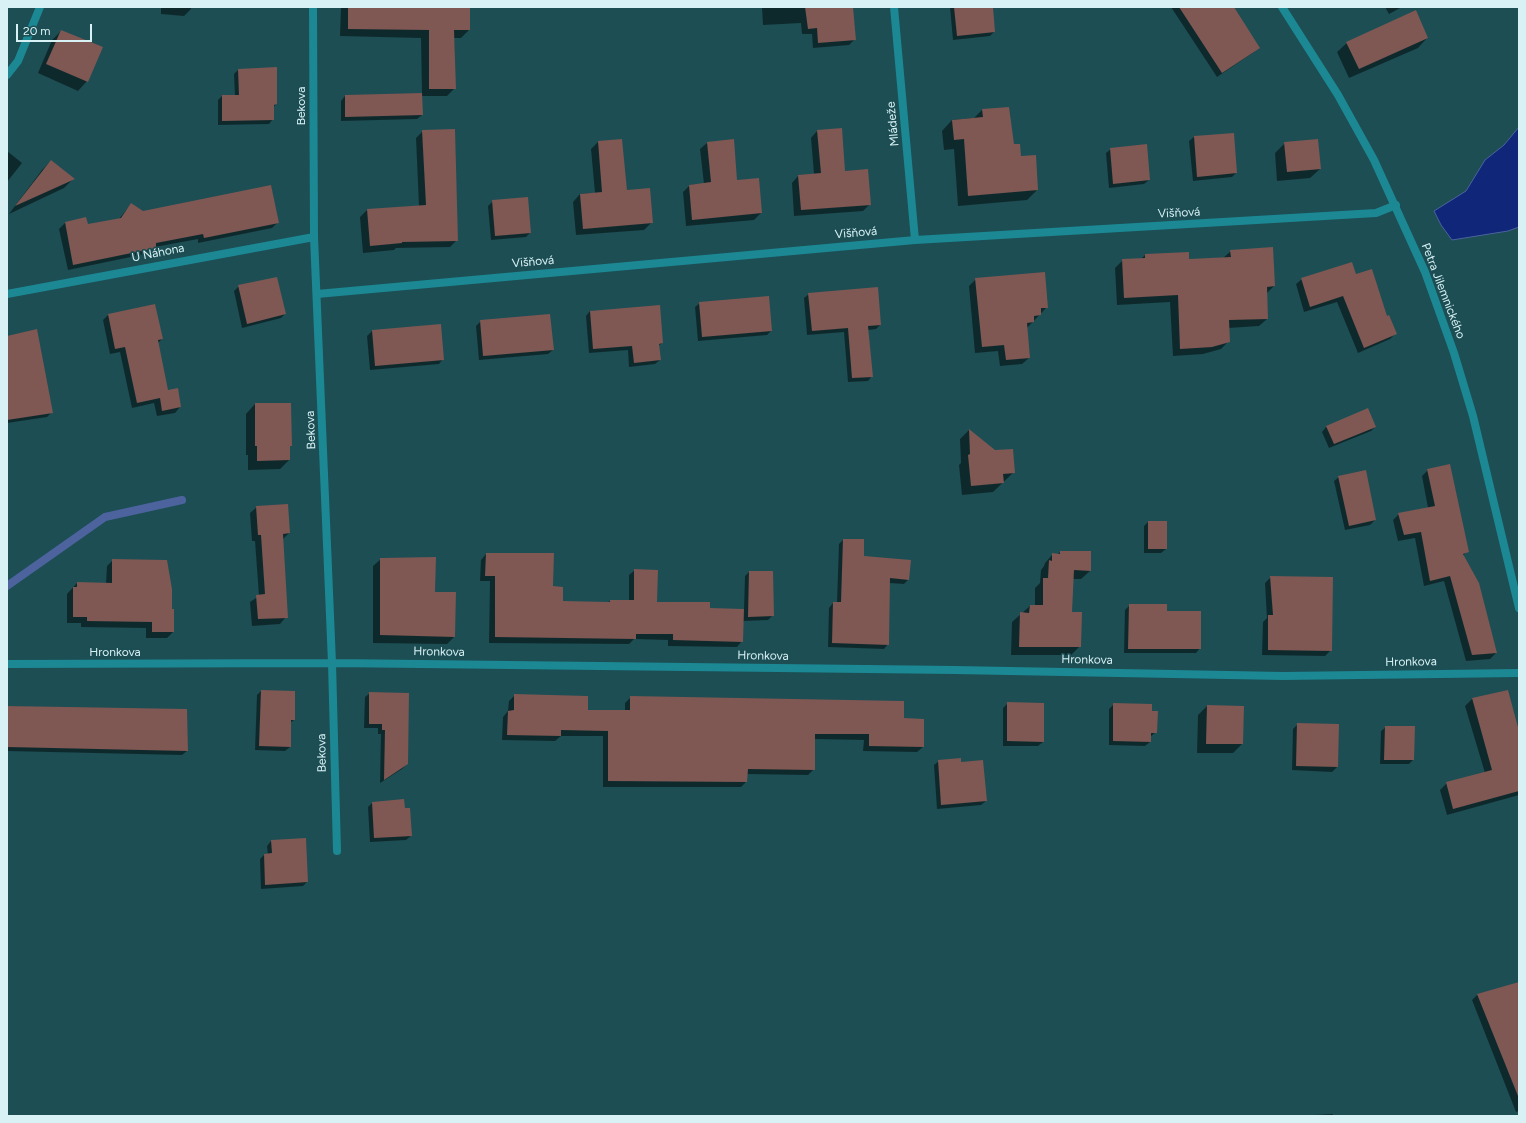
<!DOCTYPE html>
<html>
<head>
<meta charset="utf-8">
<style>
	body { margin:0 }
	#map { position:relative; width:1526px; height:1123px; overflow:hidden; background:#1c4e54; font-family:Figtree,sans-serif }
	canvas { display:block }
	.frame { position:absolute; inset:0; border:8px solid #d8f1f4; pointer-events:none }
	.scale { position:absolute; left:16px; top:24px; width:76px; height:18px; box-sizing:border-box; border:2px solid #d8f1f4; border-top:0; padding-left:5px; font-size:12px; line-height:14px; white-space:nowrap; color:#d8f1f4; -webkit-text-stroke:3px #1c4e54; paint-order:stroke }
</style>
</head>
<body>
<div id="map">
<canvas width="1526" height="1123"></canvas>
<div class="frame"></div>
<div class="scale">20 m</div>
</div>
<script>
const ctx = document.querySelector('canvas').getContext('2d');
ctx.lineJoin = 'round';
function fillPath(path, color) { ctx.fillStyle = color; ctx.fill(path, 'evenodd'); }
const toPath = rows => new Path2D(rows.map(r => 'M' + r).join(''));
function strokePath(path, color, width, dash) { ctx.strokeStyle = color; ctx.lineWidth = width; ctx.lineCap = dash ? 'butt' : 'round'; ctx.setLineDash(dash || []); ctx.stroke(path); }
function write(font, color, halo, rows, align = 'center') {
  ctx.font = font + ' Figtree,sans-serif'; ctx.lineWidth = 3.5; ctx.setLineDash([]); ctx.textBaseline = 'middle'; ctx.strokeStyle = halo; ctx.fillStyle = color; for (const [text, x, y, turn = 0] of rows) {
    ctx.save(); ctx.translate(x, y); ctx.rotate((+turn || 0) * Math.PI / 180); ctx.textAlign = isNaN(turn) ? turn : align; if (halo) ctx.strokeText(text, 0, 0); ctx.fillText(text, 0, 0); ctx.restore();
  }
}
const green = toPath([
	[1117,1115,1117,1116,976,1116]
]);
const water = toPath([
	[1519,127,1519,227,1508,231,1452,240,1441,225,1434,211,1466,191,1485,160,1504,145,1519,127]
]);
const shadow = toPath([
	[161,7,191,7,191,9,184,16,161,14],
	[341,7,469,7,469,30,461,38,454,38,455,88,447,96,421,96,422,115,417,119,341,121,341,101,345,96,422,94,421,38,340,36],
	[762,7,852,7,855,39,849,45,813,48,812,34,802,34,801,23,763,25],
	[950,7,992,7,994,32,990,36,953,40],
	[1171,7,1232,7,1259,48,1254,52,1217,77],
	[1385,7,1402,7,1389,14],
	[61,31,87,81,78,91,38,73,52,40],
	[1427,38,1418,48,1349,78,1337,52,1347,43],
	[238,70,276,104,273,108,273,119,269,124,218,125,218,100,222,96,235,96,234,74],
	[982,110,1013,146,1037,190,1027,200,958,206,954,149,944,150,942,131,952,120,974,118],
	[423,131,457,240,450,247,396,248,394,250,363,253,360,217,367,210,419,206,416,138],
	[817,131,845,172,870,204,863,211,794,216,792,183,798,176,814,174,811,138],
	[1233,134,1236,173,1232,177,1193,181,1189,141,1194,137],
	[598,142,626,191,651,223,644,230,576,235,573,202,580,194,595,193,591,149],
	[707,143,761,213,754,220,686,226,683,192,690,185,704,184,700,149],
	[1285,143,1320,169,1310,178,1277,181,1275,153],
	[1111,149,1149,180,1144,184,1109,188,1106,153],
	[7,151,22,163,7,182],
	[51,161,73,179,64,188,9,214,42,170],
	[493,201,530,233,526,237,491,240,488,206],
	[131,204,143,212,278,222,272,228,198,243,198,239,155,247,150,253,68,270,59,229,65,223,85,218,87,226,119,219],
	[1231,251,1274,286,1266,294,1267,319,1259,326,1228,328,1229,341,1221,349,1203,354,1173,356,1170,302,1117,305,1115,268,1123,260,1141,259,1145,255,1188,260,1222,259],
	[1355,275,1386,317,1396,333,1390,339,1358,353,1337,302,1304,312,1296,284,1302,279],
	[976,279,1047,307,1026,329,1029,358,1022,364,1000,366,998,351,975,353,969,286],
	[239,286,285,314,281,318,242,328,234,291],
	[809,294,880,325,876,329,868,330,872,376,868,381,848,382,844,332,807,335,804,298],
	[700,303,771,331,767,335,698,341,695,307],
	[590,311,662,343,658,346,660,360,655,364,629,367,628,350,589,353,586,316],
	[108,315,162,339,158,343,167,392,180,407,175,413,157,416,154,403,132,408,120,352,110,354,103,320],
	[481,321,553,350,548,354,479,360,476,326],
	[440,325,443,359,439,364,370,370,367,336,372,331],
	[7,337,52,412,47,417,7,423],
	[255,404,291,445,289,447,289,460,280,469,248,470,248,455,246,455,246,414],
	[1367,410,1375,427,1371,431,1329,448,1322,432,1326,427],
	[969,430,995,451,1014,472,993,492,962,495,959,465,961,463,960,439],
	[1428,470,1467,551,1463,556,1496,653,1490,659,1466,661,1444,581,1424,586,1415,538,1398,541,1393,520,1399,514,1428,508,1422,476],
	[1339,477,1375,520,1370,525,1345,530,1334,481],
	[257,507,289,533,282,540,286,617,280,624,252,626,250,602,259,596,255,541,252,541,250,513],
	[1148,522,1166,549,1161,553,1144,553,1144,526],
	[843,540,863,556,908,580,904,584,889,583,888,644,884,649,828,647,829,608,833,603,837,603,839,544],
	[1060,552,1090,552,1090,571,1081,579,1072,579,1071,613,1080,646,1071,655,1011,655,1012,622,1030,606,1035,606,1035,588,1040,583,1041,570,1044,566,1045,563,1053,554,1057,555],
	[486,554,552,587,562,602,608,602,610,601,629,601,629,575,635,570,656,603,709,609,744,610,745,576,749,572,773,615,768,620,743,621,742,641,737,647,668,646,668,640,634,639,629,644,489,643,490,581,480,581,481,560],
	[381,559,434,593,454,637,447,644,373,643,373,566],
	[113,560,173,632,167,638,146,638,146,628,81,627,81,623,67,623,67,594,77,583,106,584,107,566],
	[1271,577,1331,650,1325,656,1262,655,1263,622,1267,618,1265,583],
	[1129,606,1166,612,1200,648,1196,653,1124,653,1125,610],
	[261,691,294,720,290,723,290,747,285,751,255,750,257,695],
	[1507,691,1519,734,1519,795,1447,815,1440,790,1447,783,1485,773,1465,706,1472,699],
	[370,693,407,764,402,769,380,783,381,734,378,734,378,728,364,728,365,697],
	[515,695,587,711,625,711,625,703,631,697,902,719,923,747,917,752,863,751,864,740,814,739,814,769,808,775,746,774,746,782,741,787,603,787,603,736,561,736,555,741,502,740,503,717,508,711,509,701],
	[1008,703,1043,742,1038,746,1003,746,1003,708],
	[1114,704,1151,712,1156,732,1150,737,1150,742,1145,746,1109,745,1109,709],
	[7,706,187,714,187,751,182,755,7,751],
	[1207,706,1242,744,1233,753,1197,753,1198,715],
	[1298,724,1338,725,1337,767,1332,772,1292,770,1293,729],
	[1386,727,1413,760,1409,764,1380,764,1381,731],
	[939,761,960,763,986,801,981,805,937,809,934,765],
	[372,803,404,809,411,836,406,840,370,842,368,807],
	[271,841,307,882,303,886,261,889,260,859,264,855,268,855,267,846],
	[1519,983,1519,1111,1516,1112,1472,1000,1478,994],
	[1333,1114,1333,1116,1296,1116],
	[1281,1115,1281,1116,1168,1116]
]);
const stream = toPath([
	[7,586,105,517,182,500]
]);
const building = toPath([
	[348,7,470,7,470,30,454,30,456,89,429,89,429,30,348,29],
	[805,7,853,7,856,40,818,43,817,28,808,29],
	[954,7,993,7,995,32,957,36],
	[1179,7,1234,7,1260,48,1222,73],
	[1416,10,1428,38,1359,69,1346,42],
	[61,30,103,47,88,82,46,64],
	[277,67,277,104,274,105,274,120,222,121,222,95,239,95,238,69],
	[422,93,423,115,345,117,345,95],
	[1009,107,1014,144,1020,144,1021,156,1036,155,1038,190,968,196,964,139,954,140,952,120,983,117,982,109],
	[842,128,845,171,868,169,871,205,801,210,798,175,821,173,817,130],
	[455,129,458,241,402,242,402,243,370,246,367,209,426,205,422,130],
	[1234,133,1237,173,1197,177,1194,136],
	[622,139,627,190,650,188,653,223,583,229,580,194,602,192,598,141],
	[734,139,737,180,759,178,762,213,692,220,689,185,711,182,707,142],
	[1318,139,1321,169,1287,172,1284,142],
	[1147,144,1150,180,1113,184,1110,148],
	[51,160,75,179,15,206],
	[271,185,279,223,204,238,203,234,156,243,156,248,73,265,65,222,86,217,88,224,121,218,131,203,143,211],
	[528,197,531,233,495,236,492,200],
	[1273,247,1275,286,1267,287,1268,319,1229,320,1230,342,1212,347,1180,349,1178,295,1124,298,1122,259,1145,258,1145,254,1189,252,1189,259,1231,257,1230,250],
	[1352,262,1356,274,1372,269,1387,316,1389,315,1397,334,1364,348,1343,296,1310,307,1301,278],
	[1045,272,1048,308,1041,308,1041,315,1034,316,1034,322,1027,323,1030,358,1006,360,1004,345,982,347,975,278],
	[277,277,286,314,247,324,238,285],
	[878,287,881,325,868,326,873,377,852,378,848,328,812,331,808,293],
	[769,296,772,331,702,337,699,302],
	[155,304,163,339,158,340,168,390,178,388,181,407,162,411,160,398,137,403,125,347,115,349,108,314],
	[660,305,663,343,659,344,661,360,634,363,632,346,593,349,590,311],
	[550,314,554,350,483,356,480,320],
	[441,324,444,360,375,366,372,330],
	[37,329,53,413,7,420,7,336],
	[255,403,291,403,292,446,290,446,290,460,257,461,257,446,255,446],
	[1368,408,1376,427,1334,444,1326,426],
	[969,429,995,450,1013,449,1015,473,1003,474,1004,483,971,486,968,455,970,454],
	[1450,464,1469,552,1463,554,1479,583,1497,653,1472,655,1450,576,1430,581,1421,532,1404,535,1398,513,1435,506,1427,469],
	[1366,470,1376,520,1349,526,1338,476],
	[288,504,290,533,283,534,288,618,258,619,256,595,265,594,261,535,258,535,256,506],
	[1148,521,1167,521,1167,549,1148,549],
	[843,539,864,539,864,556,911,560,909,580,890,578,889,645,832,643,833,602,841,602],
	[1060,551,1091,551,1091,571,1074,570,1072,612,1082,612,1081,647,1019,647,1020,612,1029,613,1030,605,1043,605,1043,578,1048,578,1049,560,1052,561,1052,553,1060,554],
	[486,553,554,553,553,586,563,587,563,601,610,602,610,600,634,600,634,569,658,570,657,602,710,602,710,608,744,609,743,642,673,640,673,634,636,634,636,639,495,637,495,576,485,576],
	[436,557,435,592,456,592,455,637,380,635,380,558],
	[112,559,167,560,172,589,172,609,174,609,174,632,152,632,152,622,87,621,87,617,73,617,73,587,77,587,77,582,112,583],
	[749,571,773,571,774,616,748,617],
	[1270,576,1333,577,1332,651,1268,650,1268,615,1273,615],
	[1129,604,1167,604,1167,611,1201,611,1201,649,1128,649],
	[261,690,295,691,295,720,291,720,291,747,259,746],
	[1508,690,1519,731,1519,791,1453,809,1446,782,1492,770,1472,698],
	[369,692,409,693,408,764,384,780,385,730,382,730,382,724,369,724],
	[514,694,588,696,588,710,630,710,630,696,904,701,904,718,924,719,924,747,869,746,869,734,815,734,815,770,748,769,747,782,608,781,608,731,561,730,561,736,507,735,508,711,514,710],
	[1007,702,1044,703,1044,742,1007,741],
	[1113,703,1152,704,1152,711,1158,711,1157,733,1151,733,1151,742,1113,741],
	[1207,705,1244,706,1243,744,1206,744],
	[7,706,187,709,188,751,7,747],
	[1297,723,1339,724,1338,767,1296,766],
	[1385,726,1415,726,1414,760,1384,760],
	[961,758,961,762,983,760,987,801,941,805,938,760],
	[404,799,405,808,410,808,412,836,374,838,372,802],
	[306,838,308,882,265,885,264,854,272,853,271,840],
	[1519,982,1519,1096,1518,1096,1477,994]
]);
const minor = toPath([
	[313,7,314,237,332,663,337,851],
	[894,7,915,240],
	[7,75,18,61,40,7],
	[7,294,314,237],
	[317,294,915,240,1376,213,1396,205],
	[7,664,332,663,955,670,1283,676,1519,673]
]);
const tertiary = toPath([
	[1282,7,1338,95,1374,160,1425,272,1454,353,1473,416,1519,608]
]);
const streetNames = [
	["Bekova",301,106,-90],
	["Mládeže",893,124,-95],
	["Višňová",1179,213,-3],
	["Višňová",856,233,-5],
	["U Náhona",158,253,-11],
	["Višňová",533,262,-5],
	["Petra Jilemnického",1443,291,69],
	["Bekova",311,430,-92],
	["Hronkova",115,652],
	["Hronkova",439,652,1],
	["Hronkova",763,656,1],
	["Hronkova",1087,660,1],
	["Hronkova",1411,662,-1],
	["Bekova",322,753,-91]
];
fillPath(green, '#6e416f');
fillPath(water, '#102679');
strokePath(water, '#4c639e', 1);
fillPath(shadow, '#0007');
strokePath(stream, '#4c639e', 8);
fillPath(building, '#7f5753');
strokePath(minor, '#1c8893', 8);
strokePath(tertiary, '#1c8893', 8);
write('12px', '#d8f1f4', '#1c4e54', streetNames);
</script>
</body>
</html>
